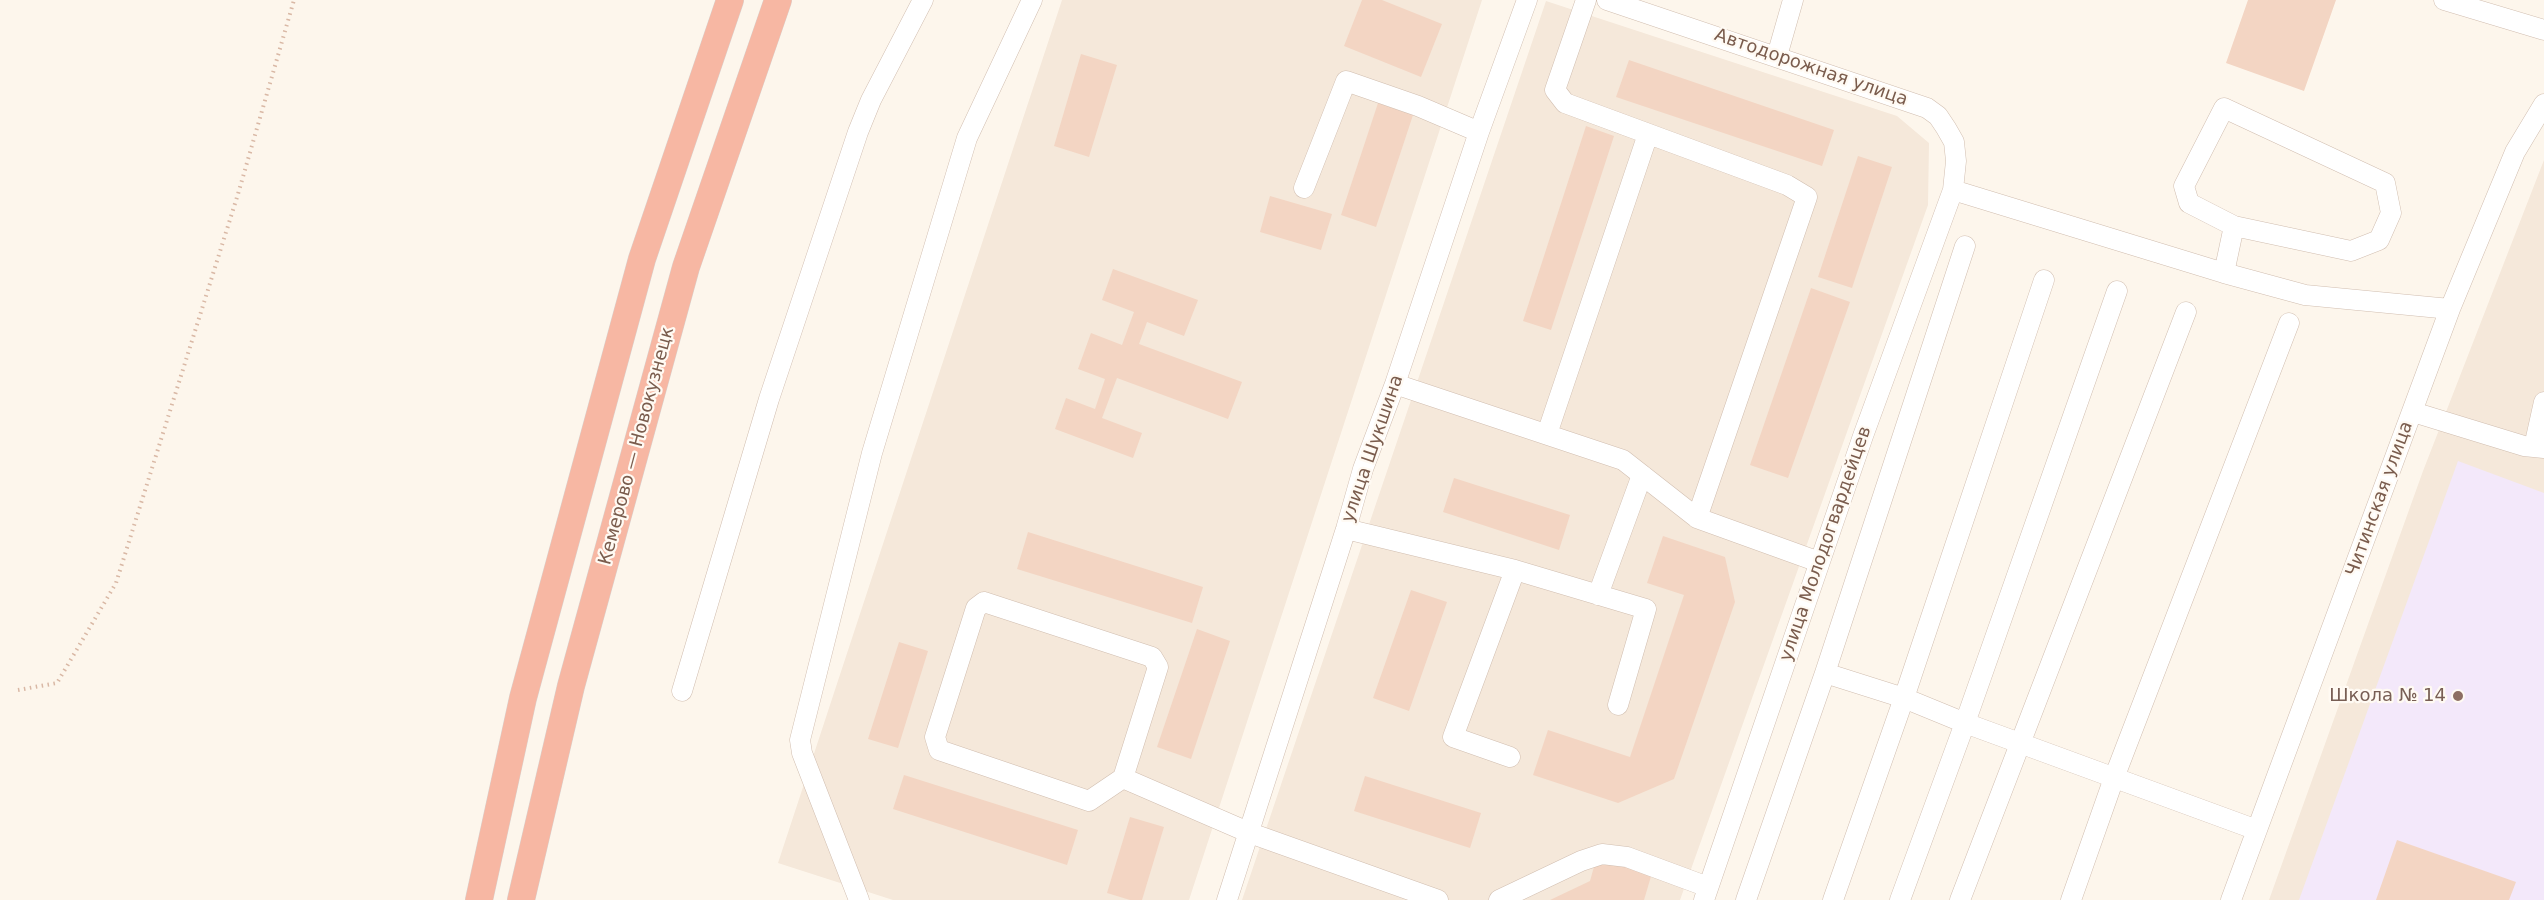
<!DOCTYPE html>
<html>
<head>
<meta charset="utf-8">
<style>
	body { margin:0 }
	canvas { display:block; background:#fdf6ec }
</style>
</head>
<body>
<canvas width="2544" height="900"></canvas>
<script>
const ctx = document.querySelector('canvas').getContext('2d');
ctx.lineJoin = 'round';
function fillPath(path, color) { ctx.fillStyle = color; ctx.fill(path, 'evenodd'); }
const toPath = rows => new Path2D(rows.map(r => 'M' + r).join(''));
function strokePath(path, color, width, dash) { ctx.strokeStyle = color; ctx.lineWidth = width; ctx.lineCap = dash ? 'butt' : 'round'; ctx.setLineDash(dash || []); ctx.stroke(path); }
function write(font, color, halo, rows, align = 'center') {
  ctx.font = font + ' "DejaVu Sans",sans-serif'; ctx.lineWidth = 4.5; ctx.setLineDash([]); ctx.textBaseline = 'middle'; ctx.strokeStyle = halo; ctx.fillStyle = color; for (const [text, x, y, turn = 0] of rows) {
    ctx.save(); ctx.translate(x, y); ctx.rotate((+turn || 0) * Math.PI / 180); ctx.textAlign = isNaN(turn) ? turn : align; if (halo) ctx.strokeText(text, 0, 0); ctx.fillText(text, 0, 0); ctx.restore();
  }
}
const residential = toPath([
	[1062,0,1482,0,1189,900,893,900,778,863],
	[1546,1,1897,116,1929,143,1928,205,1680,900,1242,900],
	[2544,160,2544,900,2269,900,2423,471]
]);
const education = toPath([
	[2458,461,2544,493,2544,900,2299,900]
]);
const building = toPath([
	[1362,0,1382,0,1442,24,1421,77,1344,46],
	[2248,0,2336,0,2304,91,2226,63],
	[1081,54,1117,65,1089,157,1054,146],
	[1629,60,1834,130,1822,166,1616,97],
	[1378,103,1413,115,1376,227,1341,215],
	[1586,126,1614,136,1551,330,1523,321],
	[1858,156,1892,167,1852,288,1818,277],
	[1270,196,1332,214,1321,250,1260,232],
	[1113,269,1198,300,1184,336,1147,322,1139,344,1242,382,1228,419,1117,378,1102,418,1142,433,1133,458,1055,429,1066,398,1095,409,1105,379,1078,369,1091,333,1122,345,1134,312,1102,300],
	[1811,288,1850,302,1788,478,1750,465],
	[1454,478,1570,515,1559,550,1443,512],
	[1028,532,1203,587,1192,623,1017,569],
	[1663,536,1725,557,1735,602,1674,779,1618,803,1533,775,1548,730,1630,757,1684,595,1647,583],
	[1411,590,1447,602,1409,711,1373,698],
	[1197,629,1230,641,1191,759,1157,747],
	[899,642,928,651,898,748,868,739],
	[904,775,1078,830,1067,865,893,809],
	[1365,776,1481,813,1470,848,1354,811],
	[1130,817,1164,827,1142,900,1130,900,1107,893],
	[2397,840,2516,882,2509,900,2376,900],
	[1597,856,1652,873,1644,900,1550,900,1590,881]
]);
const path = toPath([
	[18,690,57,683,116,583,238,194,294,0]
]);
const minor = toPath([
	[1586,0,1555,90,1565,103,1787,185,1807,197,1697,518],
	[1607,0,1927,108,1938,116,1946,128,1954,142,1956,161,1953,190,1863,436,1704,900],
	[2444,0,2544,30],
	[1777,56,1793,0],
	[1304,188,1346,81,1418,106,1479,132],
	[1953,190,2224,273,2305,295,2450,309],
	[2224,273,2234,226,2351,251,2379,240,2391,213,2385,183,2224,108,2184,186,2189,203,2234,226],
	[1395,384,1623,460,1697,518,1819,562],
	[2413,412,2524,446,2544,448],
	[1547,434,1648,134],
	[2534,447,2544,402],
	[1346,529,1515,570,1646,609,1618,705],
	[1598,595,1642,475],
	[984,602,1152,657,1158,667,1123,778,1089,801,939,750,935,737,976,608,984,602],
	[1825,673,1904,698,1965,723,2257,830],
	[682,691,769,399,858,132,871,100,923,0],
	[1510,757,1453,737,1515,570],
	[1123,778,1250,833,1438,900],
	[859,900,802,753,800,740,872,453,967,138,1032,0],
	[1227,900,1346,529,1363,469,1395,384,1479,132,1527,0],
	[1499,900,1581,861,1602,854,1627,857,1708,887],
	[1746,900,1825,673,1965,246],
	[1833,900,1904,698,2044,280],
	[1900,900,1965,723,2117,291],
	[1960,900,2186,312],
	[2071,900,2114,778,2289,323],
	[2231,900,2450,309,2515,152,2544,104]
]);
const highway = toPath([
	[479,900,523,698,642,259,730,0],
	[521,900,571,686,686,267,778,0]
]);
const markers = [
	[2458,696,6,"#8d6e63"]
];
const streetNames = [
	["Автодорожная улица",1811,68,19],
	["Кемерово — Новокузнецк",637,446,-75],
	["улица Шукшина",1373,449,-71],
	["Читинская улица",2380,499,-70],
	["улица Молодогвардейцев",1826,544,-71]
];
const educationNames = [
	["Школа № 14",2446,696]
];
fillPath(residential, '#f5e8da');
fillPath(education, '#f3e8fa');
fillPath(building, '#f3d5c3');
strokePath(minor, '#d1beb0', 21);
strokePath(highway, '#dad1cd', 28);
strokePath(path, '#d9b8a5', 4, [1.5, 4.5]);
strokePath(minor, '#fff', 20);
strokePath(highway, '#f7b7a3', 27);
for (const [x, y, r, color] of markers) { const dot = new Path2D(); dot.arc(x, y, r, 0, 2 * Math.PI); ctx.fillStyle = color; ctx.fill(dot); strokePath(dot, '#fffaf3', 2); }
write('18px', '#7a5c4d', '#fffaf3', streetNames);
write('18px', '#785e54', '#fffaf3', educationNames, 'right');
</script>
</body>
</html>
